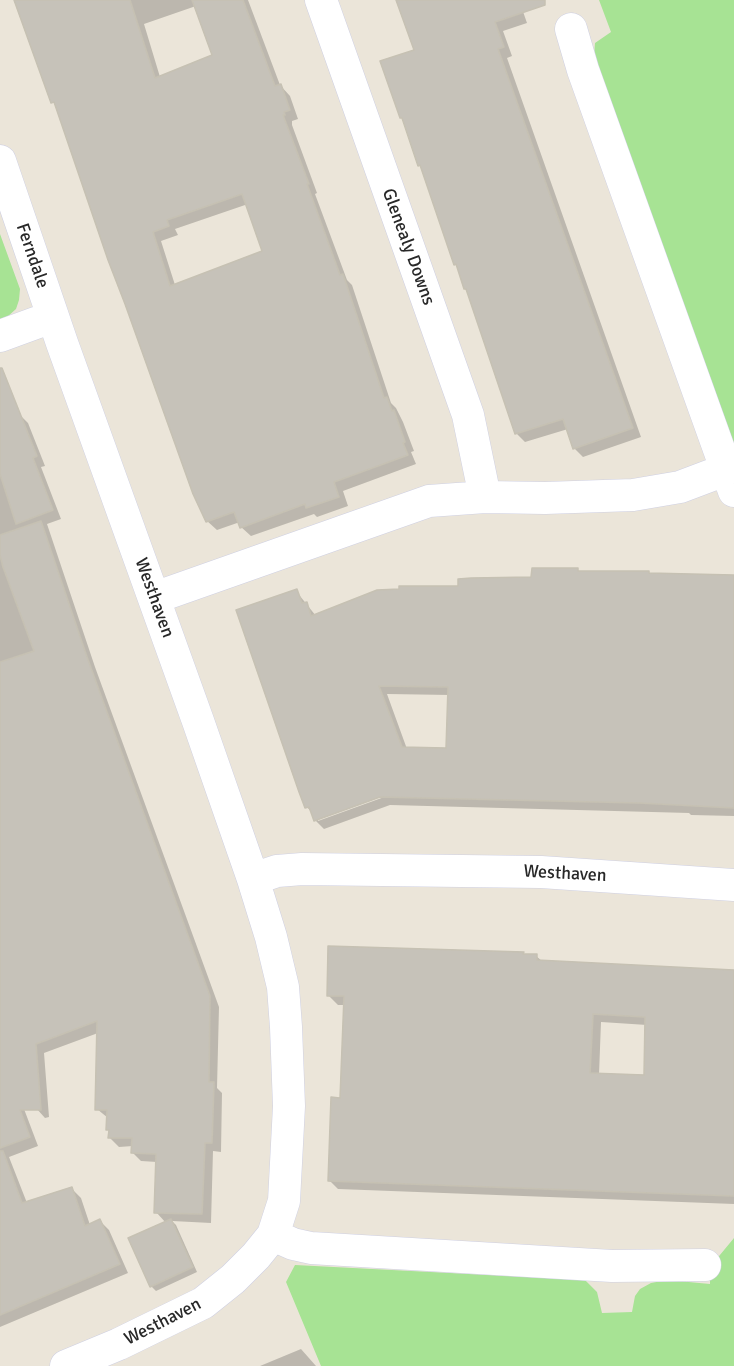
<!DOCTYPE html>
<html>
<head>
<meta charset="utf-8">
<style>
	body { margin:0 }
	canvas { display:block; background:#ebe5d9 }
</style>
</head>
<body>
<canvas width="734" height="1366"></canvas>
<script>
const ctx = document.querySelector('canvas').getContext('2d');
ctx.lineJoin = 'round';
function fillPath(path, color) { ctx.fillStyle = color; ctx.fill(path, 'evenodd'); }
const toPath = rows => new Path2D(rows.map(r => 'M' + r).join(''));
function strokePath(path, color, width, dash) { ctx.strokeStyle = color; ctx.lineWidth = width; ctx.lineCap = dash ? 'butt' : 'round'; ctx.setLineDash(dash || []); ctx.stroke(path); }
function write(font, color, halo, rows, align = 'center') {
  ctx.font = font + ' Signika,sans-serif'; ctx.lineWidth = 5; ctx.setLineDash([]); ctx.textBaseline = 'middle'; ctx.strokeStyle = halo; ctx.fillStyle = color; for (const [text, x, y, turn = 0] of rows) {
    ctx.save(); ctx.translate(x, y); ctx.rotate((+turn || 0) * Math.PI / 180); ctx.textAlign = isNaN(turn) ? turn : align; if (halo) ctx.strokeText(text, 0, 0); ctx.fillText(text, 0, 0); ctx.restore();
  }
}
const green = toPath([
	[599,0,734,0,734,444,594,56,595,43,611,32],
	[0,234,20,289,19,300,16,309,6,318,0,320],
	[734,1238,734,1366,321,1366,286,1282,295,1265,585,1280,597,1292,602,1313,632,1312,635,1296,640,1289,651,1283,667,1280,710,1284,710,1267]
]);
const shadow = toPath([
	[17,0,248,0,280,85,290,96,298,119,292,121,292,125,317,193,315,194,347,280,352,285,391,403,396,408,403,422,414,451,411,452,416,464,343,491,348,506,317,517,314,514,251,536,241,527,240,522,217,530,207,521,200,509,57,106,53,102],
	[196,6,214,56,160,77,144,24],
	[248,204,264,252,175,285,161,241,178,235,175,229],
	[398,0,519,0,527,23,503,31,512,56,507,58,641,437,583,457,574,448,568,429,525,442,516,433,468,292,465,289,458,268,455,264,405,121,416,51],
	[19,414,28,423,45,466,41,467,61,519,47,524,95,667,219,1007,217,1088,222,1093,221,1152,213,1151,211,1223,172,1221,176,1225,197,1272,156,1291,151,1286,166,1223,156,1212,157,1162,141,1161,132,1152,133,1146,119,1147,110,1138,108,1118,97,1109,98,1033,44,1053,49,1117,45,1118,36,1108,0,1019,0,421],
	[577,569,580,573,734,576,734,816,691,815,689,813,390,805,324,829,315,820,313,814,307,807,296,591,316,616,460,587,532,578],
	[387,694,450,695,447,750,407,749],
	[386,793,387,796,318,821,318,818],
	[523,954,536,956,542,961,734,971,734,1204,338,1189,329,1180,341,1099,345,1005,338,1005,329,996],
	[601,1022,647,1025,646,1076,599,1075],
	[0,1097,21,1101,38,1146,9,1157,27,1203,72,1189,81,1198,90,1225,100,1221,109,1230,128,1273,0,1327],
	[301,1349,316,1366,260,1366]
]);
const building = toPath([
	[14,0,130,0,155,78,212,55,192,0,243,0,275,86,281,84,290,110,284,112,285,115,283,115,309,184,307,184,340,275,343,274,384,398,387,397,392,411,394,410,405,442,403,443,408,455,334,482,339,497,306,508,305,504,240,528,234,512,206,522,193,494,125,304,108,260,54,102,51,103,14,0],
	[242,194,262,251,170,286,153,232,169,226,167,220,242,194],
	[396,0,545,0,545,5,495,22,504,47,498,49,633,428,573,449,563,419,515,434,466,289,464,289,456,264,454,265,420,165,418,166,402,118,400,118,380,61,414,50,396,0],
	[0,368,2,368,37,456,33,458,53,510,16,524,0,474,0,368],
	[41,521,87,657,210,996,209,1082,214,1082,212,1143,205,1143,202,1214,154,1213,156,1154,131,1153,132,1138,108,1138,109,1130,106,1130,107,1110,95,1110,97,1021,36,1044,41,1110,20,1110,30,1137,0,1148,0,662,34,651,3,567,0,555,0,535,41,521],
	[532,568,578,568,578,571,649,571,649,573,734,575,734,808,640,803,380,797,314,821,309,807,305,808,299,792,236,610,297,589,302,603,307,602,311,616,377,590,399,589,399,586,458,586,458,579,471,578,531,577,532,568],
	[379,686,448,687,446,748,402,747,379,686],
	[328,946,524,952,523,954,537,954,537,960,734,970,734,1196,328,1181,331,1097,340,1098,344,996,327,996,328,946],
	[593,1014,645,1017,644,1075,590,1073,593,1014],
	[0,1151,3,1151,22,1203,72,1187,85,1226,100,1219,120,1264,0,1315,0,1151],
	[171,1219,193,1267,150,1287,128,1238,171,1219]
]);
const street = toPath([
	[321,0,468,415,485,497],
	[571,29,583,70,734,491],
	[0,161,62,343,198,721,253,879,271,937,283,987,286,1027,289,1106,284,1201,273,1235,256,1256,233,1279,203,1303,119,1344,66,1366],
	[0,336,52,317],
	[154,598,429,501,485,497,545,498,633,495,680,487,725,470],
	[253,879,277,871,302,869,541,872,734,885],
	[273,1235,293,1244,311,1248,612,1266,705,1265]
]);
const streetNames = [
	["Glenealy Downs",408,247,70],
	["Ferndale",32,256,71],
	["Westhaven",154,598,70],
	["Westhaven",565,874,3],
	["Westhaven",163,1322,-27]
];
fillPath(green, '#a7e394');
fillPath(shadow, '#0003');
fillPath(building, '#c6c2b9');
strokePath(building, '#c6c1b3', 1.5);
strokePath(street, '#cfd0e2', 33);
strokePath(street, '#fff', 32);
write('18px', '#282828', '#fff', streetNames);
</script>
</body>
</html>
